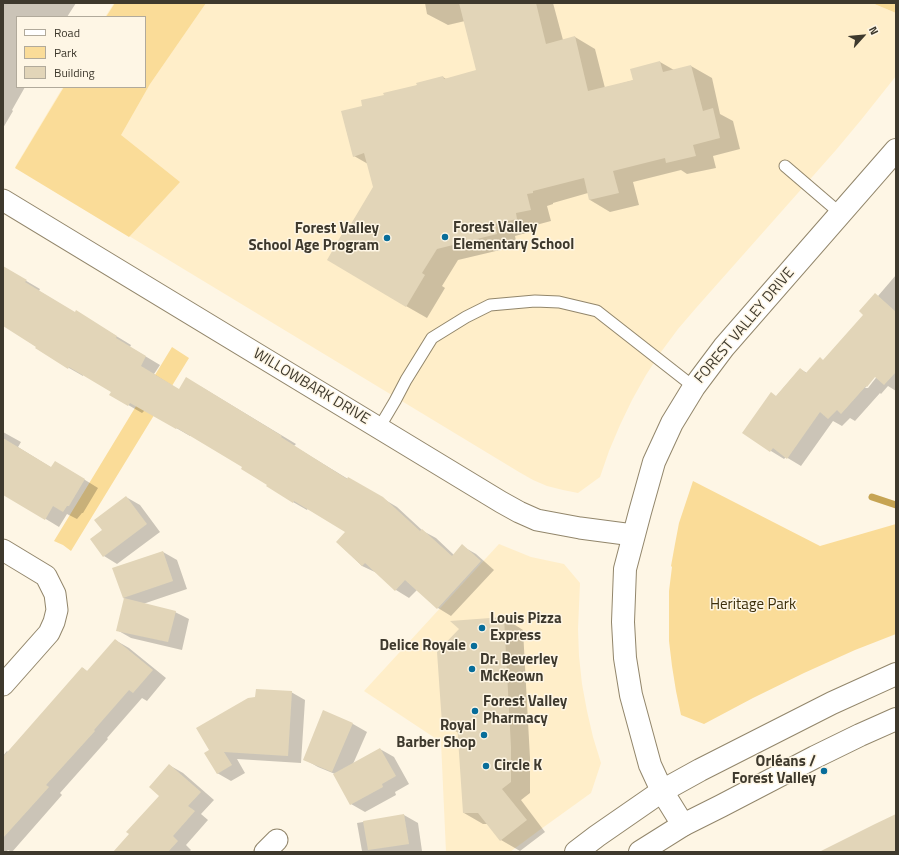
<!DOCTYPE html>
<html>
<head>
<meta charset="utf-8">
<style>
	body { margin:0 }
	#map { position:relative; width:899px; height:855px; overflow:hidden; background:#fef6e5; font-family:"Titillium Web",sans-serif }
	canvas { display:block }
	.frame { position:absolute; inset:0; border:4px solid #3e392d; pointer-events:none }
	.legend { position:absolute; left:16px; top:16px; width:130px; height:72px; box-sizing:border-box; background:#fef6e5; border:1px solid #b1aa9b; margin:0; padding:5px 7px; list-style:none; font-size:12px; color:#3e392d }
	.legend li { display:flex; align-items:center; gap:8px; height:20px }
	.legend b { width:20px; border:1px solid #b1aa9b }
	.north { position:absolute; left:843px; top:16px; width:40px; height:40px; -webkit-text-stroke:3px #fef6e5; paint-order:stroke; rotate:63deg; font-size:11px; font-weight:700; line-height:16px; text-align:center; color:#3e392d }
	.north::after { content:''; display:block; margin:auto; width:14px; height:18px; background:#3e392d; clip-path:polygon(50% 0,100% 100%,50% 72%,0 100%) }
</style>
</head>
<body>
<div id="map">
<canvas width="899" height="855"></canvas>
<div class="frame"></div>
<ul class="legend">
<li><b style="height:5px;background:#fff"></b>Road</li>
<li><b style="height:11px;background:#fadc98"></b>Park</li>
<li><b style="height:11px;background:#e2d5b8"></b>Building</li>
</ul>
<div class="north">N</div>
</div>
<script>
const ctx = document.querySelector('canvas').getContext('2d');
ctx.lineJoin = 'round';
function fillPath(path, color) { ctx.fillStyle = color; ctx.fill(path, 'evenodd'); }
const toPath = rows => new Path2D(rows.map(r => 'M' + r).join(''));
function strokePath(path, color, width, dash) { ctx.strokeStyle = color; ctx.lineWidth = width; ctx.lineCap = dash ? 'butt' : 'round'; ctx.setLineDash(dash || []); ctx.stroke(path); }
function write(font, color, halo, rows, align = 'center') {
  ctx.font = font + ' "Titillium Web",sans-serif'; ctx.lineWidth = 3; ctx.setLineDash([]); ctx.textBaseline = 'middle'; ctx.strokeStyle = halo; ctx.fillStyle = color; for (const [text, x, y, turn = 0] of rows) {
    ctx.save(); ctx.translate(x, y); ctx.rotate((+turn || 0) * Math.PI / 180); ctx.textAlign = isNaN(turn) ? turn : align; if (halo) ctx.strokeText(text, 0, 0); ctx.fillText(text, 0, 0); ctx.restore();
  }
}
const built = toPath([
	[114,3,872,3,896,13,896,76,861,120,836,150,696,308,678,329,661,352,646,375,632,400,620,425,609,451,600,477,578,493,563,490,547,486,533,480,519,472,15,167,63,87,145,87,145,17,105,17],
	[499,544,531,557,564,564,580,583,578,629,579,656,582,684,587,711,593,737,601,763,591,793,541,829,510,852,446,852,441,742,364,691]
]);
const green = toPath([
	[115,3,206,3,150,84,121,135,180,182,129,237,15,168,64,87,145,87,145,17,106,17],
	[872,3,896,3,896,13],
	[172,347,189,358,71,551,63,545,54,541],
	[693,481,820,546,896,524,896,634,855,650,804,673,753,698,704,724,681,715,676,691,672,666,669,641,669,591,672,567,671,566,675,544,679,523]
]);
const shadow = toPath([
	[3,3,76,3,67,17,17,17,17,87,25,87,12,110,13,111,3,128],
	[425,3,553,3,563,40,575,37,595,49,605,88,634,80,660,62,674,70,691,66,712,78,720,114,733,121,740,149,713,156,716,168,687,174,681,170,633,182,639,205,610,212,590,200,588,193,553,203,553,204,547,206,551,221,536,225,537,230,515,236,517,246,458,260,442,286,445,288,427,318,406,306,349,230,374,187,368,164,354,156,364,107,418,85,443,77,446,79,478,71,465,21,448,25,427,14],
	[3,269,23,279,40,289,39,291,75,313,90,320,131,345,130,347,160,365,154,374,179,390,200,386,296,444,294,446,348,479,362,486,397,507,423,531,436,538,454,555,462,546,476,554,494,570,451,616,438,608,417,590,409,598,396,590,377,573,362,566,337,542,347,532,308,508,307,510,293,502,244,467,191,435,190,436,145,410,142,413,111,395,112,392,83,374,83,376,69,368,36,348,37,347,3,325],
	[896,275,896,391,888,386,881,394,880,393,855,421,850,418,842,426,833,421,801,466,786,457,784,459,771,451,744,433,800,369,807,373,824,361,865,315,878,296],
	[878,373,879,374,868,388,865,388],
	[3,432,21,442,18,447,52,468,69,470,98,488,83,513,82,513,77,519,67,514,59,527,3,493],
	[126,497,140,505,160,532,117,564,104,556,104,531],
	[163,552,177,560,187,589,143,604,175,612,189,619,182,650,131,638,117,630,125,599,123,598],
	[504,618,523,630,530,758,530,793,521,800,545,832,520,851,501,840,488,824,483,824,464,813,459,733,442,724],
	[115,640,129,648,166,678,147,701,142,698,107,738,108,739,60,793,62,795,12,852,8,850,6,852,3,852,3,756,7,751,8,752,83,668,88,672],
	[291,692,305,700,301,763,237,759,245,773,231,781,217,773,206,753],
	[324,712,353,724,367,732,353,764,380,749,394,757,409,784,395,792,396,795,365,812,351,804,335,774,318,767,304,759],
	[169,765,183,773,214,800,201,814,208,820,186,845,191,850,189,852,114,852,130,834,160,796],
	[404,815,418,823,422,851,417,852,363,852,362,851,357,823]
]);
const stream = toPath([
	[872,497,896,505]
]);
const building = toPath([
	[459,3,536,3,546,44,575,36,588,91,633,80,630,69,660,61,663,72,691,65,703,111,713,108,720,138,693,145,696,156,666,163,665,158,613,171,619,193,589,200,584,178,533,191,533,193,527,194,531,210,516,213,517,219,495,224,497,234,437,249,422,273,425,275,406,307,327,260,346,227,348,229,373,187,364,153,353,157,341,111,362,106,361,100,384,95,383,93,417,85,416,83,443,76,444,79,476,70],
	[3,266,27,280,25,282,75,312,76,310,117,336,116,338,146,356,141,366,179,389,186,377,282,436,281,437,347,479,348,477,383,497,420,531,422,529,452,556,462,544,481,561,437,609,405,580,395,591,365,563,362,566,336,542,345,532,294,501,293,503,266,486,267,485,241,469,242,467,177,428,176,429,130,403,128,406,109,395,111,392,69,367,68,369,35,348,36,347,3,326],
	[875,293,896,312,896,372,884,385,875,377,867,387,866,386,841,414,837,410,828,419,820,412,787,459,773,448,770,452,742,433,771,392,776,396,800,368,806,373,820,357,823,360,863,315,859,311],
	[3,438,51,467,55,461,85,479,69,506,67,506,63,512,53,506,45,520,3,495],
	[126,496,147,524,103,557,90,539,102,530,94,520],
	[163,551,173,581,123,598,112,568],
	[124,598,176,611,168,642,116,631],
	[504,617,511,747,511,782,502,789,527,820,500,841,478,813,463,813,457,723,442,724,437,652,459,629,450,621],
	[115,639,153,670,133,693,129,690,94,730,95,731,46,785,49,787,3,838,3,757,82,667,87,671],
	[256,689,292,691,288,756,224,752,232,765,217,774,204,753,209,750,196,728,248,698,255,697],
	[323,710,353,723,332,772,303,760],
	[380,748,396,776,382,784,383,787,350,805,333,774],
	[169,764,201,792,188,806,195,811,173,836,178,841,168,852,113,852,129,834,126,832,159,796,149,787],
	[404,814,409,844,368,850,363,821],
	[896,814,896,852,819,852,875,824]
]);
const service = toPath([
	[785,166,841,214],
	[379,428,395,401,406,380,432,338,466,317,490,305,535,301,559,302,597,311,694,387]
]);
const minor = toPath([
	[3,200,501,502,519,512,537,520,580,528,633,535],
	[3,550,46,576,55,594,57,610,54,622,49,633,3,685],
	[265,852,277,840]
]);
const tertiary = toPath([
	[683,825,662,791,650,765,631,695,625,658,623,622,625,569,640,512,654,462,672,423,694,387,724,347,896,150]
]);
const secondary = toPath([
	[576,852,597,836,662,791,700,770,832,703,896,674],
	[640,852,683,825,721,806,815,757,860,735,896,719]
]);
const markers = [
	[445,237,4,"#076d9a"],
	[387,238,4,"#076d9a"],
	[482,628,4,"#076d9a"],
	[474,646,4,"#076d9a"],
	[472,669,4,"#076d9a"],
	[475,711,4,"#076d9a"],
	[484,735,4,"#076d9a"],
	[486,766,4,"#076d9a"],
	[824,771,4,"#076d9a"]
];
const poiNames = [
	["Forest Valley",453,228],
	["Elementary School",453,245],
	["Forest Valley",379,229,"right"],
	["School Age Program",379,246,"right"],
	["Louis Pizza",490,619],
	["Express",490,636],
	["Delice Royale",466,646,"right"],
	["Dr. Beverley",480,660],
	["McKeown",480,677],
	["Forest Valley",483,702],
	["Pharmacy",483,719],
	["Royal",476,726,"right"],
	["Barber Shop",476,743,"right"],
	["Orléans /",816,762,"right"],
	["Forest Valley",816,779,"right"],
	["Circle K",494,766]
];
const streetNames = [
	["FOREST VALLEY DRIVE",745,326,-50],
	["WILLOWBARK DRIVE",311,387,31]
];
const parkNames = [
	["Heritage Park",753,605]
];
fillPath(built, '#ffeec9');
fillPath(green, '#fadc98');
fillPath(shadow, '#0003');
strokePath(stream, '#c6a453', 7);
fillPath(building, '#e2d5b8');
strokePath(service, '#92866b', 13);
strokePath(minor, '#92866b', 23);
strokePath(tertiary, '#92866b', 24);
strokePath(secondary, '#92866b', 24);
strokePath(service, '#fff', 11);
strokePath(minor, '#fff', 21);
strokePath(tertiary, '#fff', 22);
strokePath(secondary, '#fff', 22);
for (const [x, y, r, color] of markers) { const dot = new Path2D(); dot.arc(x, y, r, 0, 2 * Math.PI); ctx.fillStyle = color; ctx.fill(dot); strokePath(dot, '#fef6e5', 1.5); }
write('bold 15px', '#3e392d', '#fef6e5', poiNames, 'left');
write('15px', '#3e392d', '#fef6e5', streetNames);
write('15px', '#3d2f0b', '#fef6e5', parkNames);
</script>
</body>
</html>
